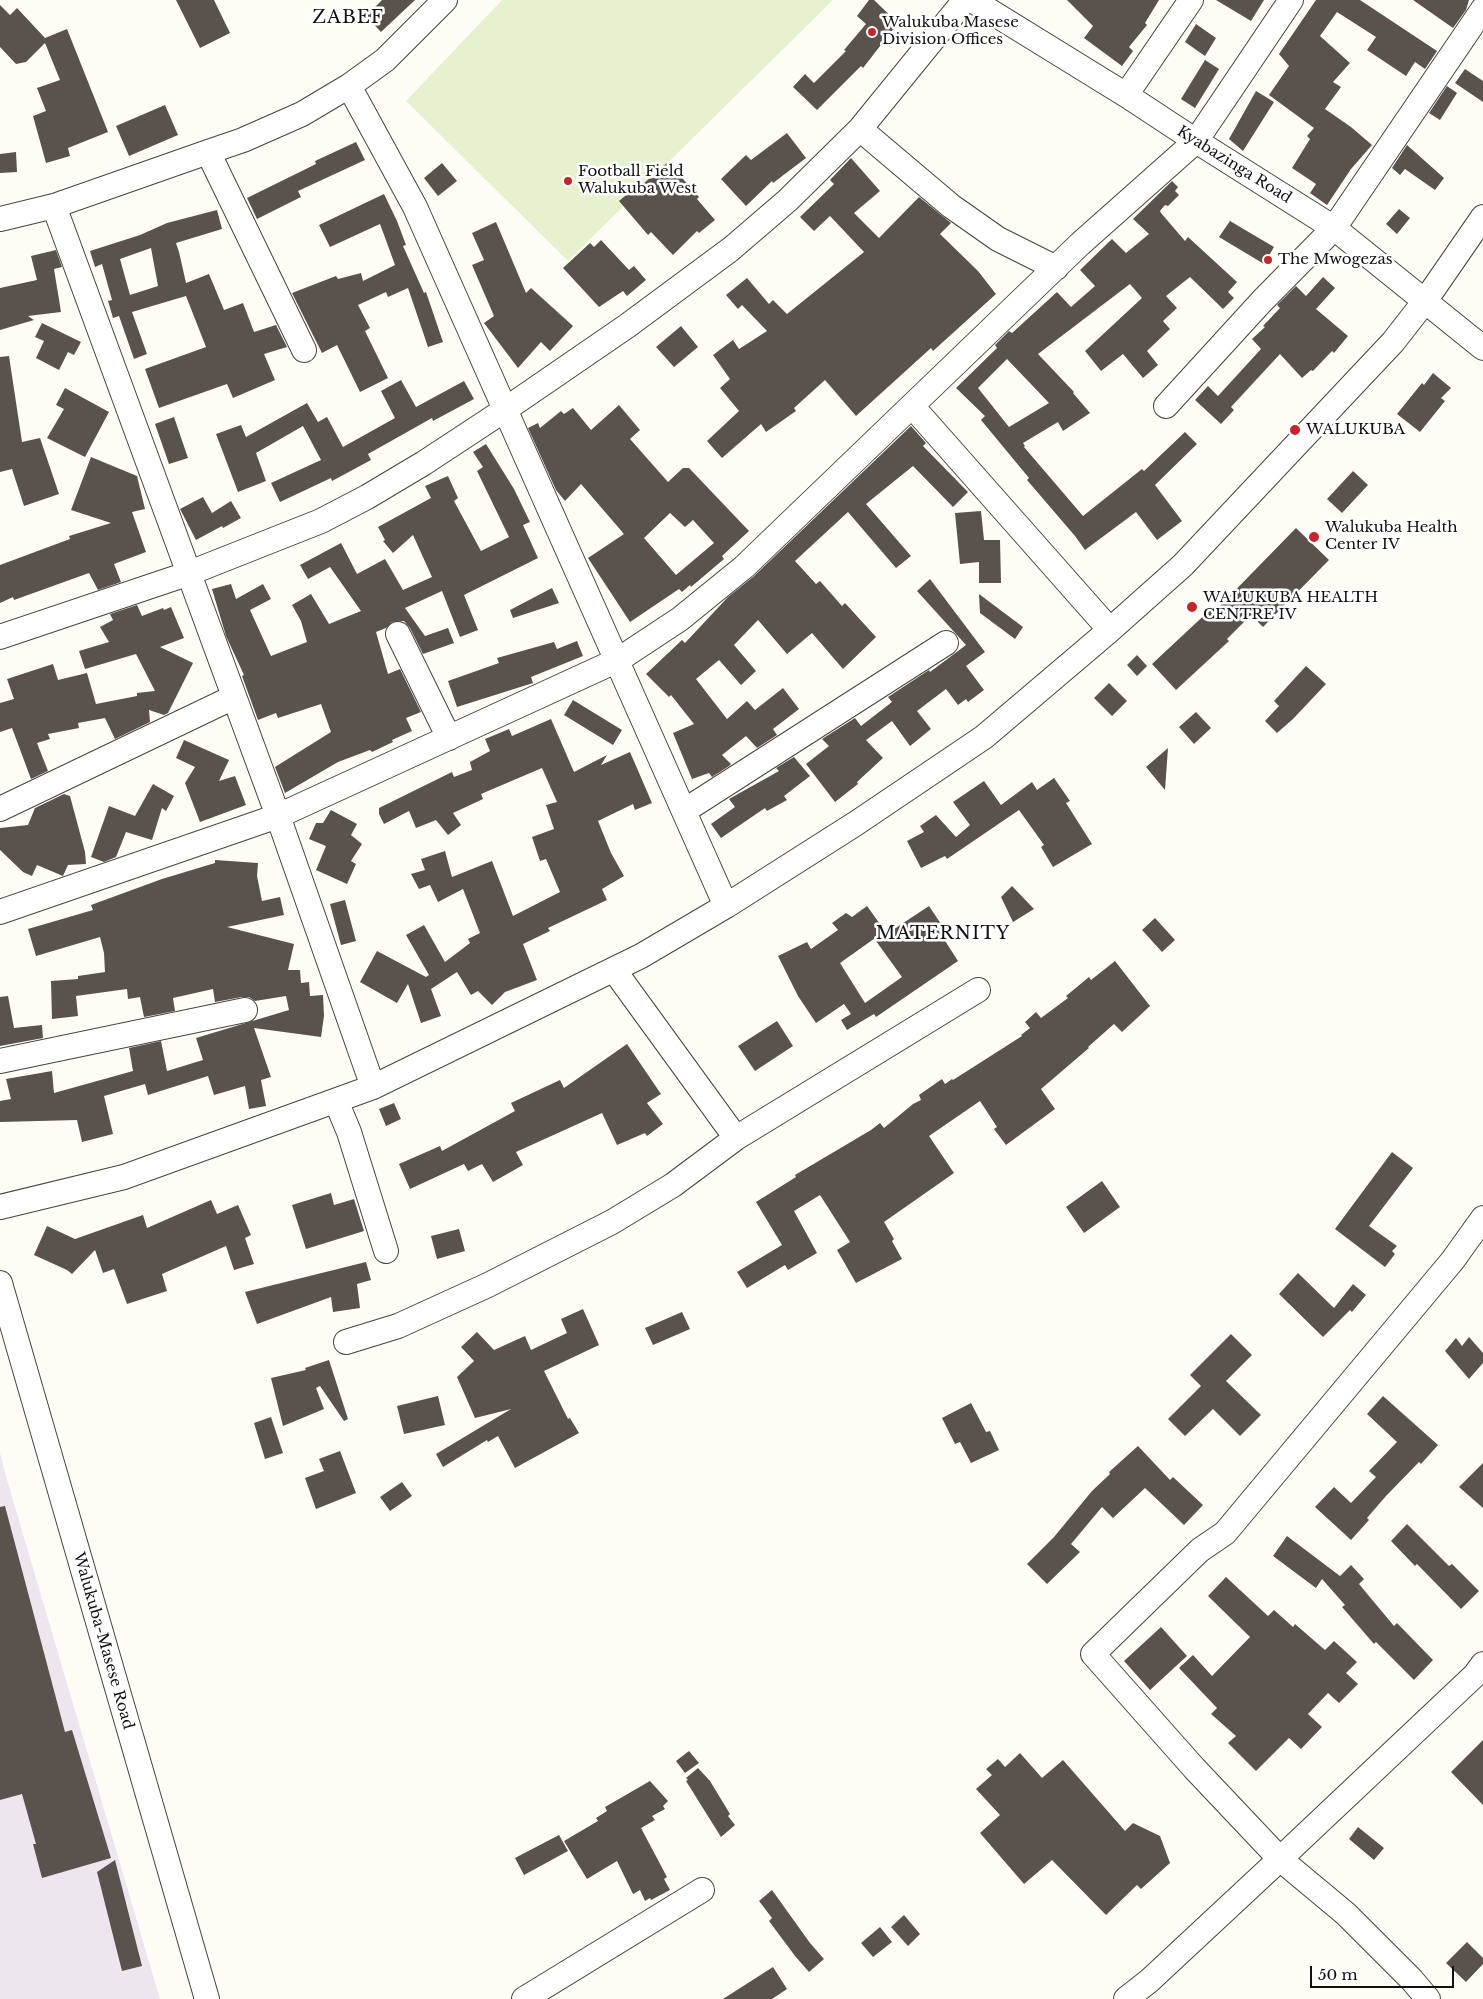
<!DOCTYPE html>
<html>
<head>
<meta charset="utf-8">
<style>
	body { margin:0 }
	#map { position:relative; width:1483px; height:1999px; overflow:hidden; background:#fffdf5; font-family:"Libre Baskerville",serif }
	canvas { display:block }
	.scale { position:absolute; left:1310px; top:1966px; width:144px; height:22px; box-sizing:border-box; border:2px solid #111; border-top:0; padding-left:6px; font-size:15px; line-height:18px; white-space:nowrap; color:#111; -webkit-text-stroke:4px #fff; paint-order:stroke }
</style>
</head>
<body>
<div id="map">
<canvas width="1483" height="1999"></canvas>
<div class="scale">50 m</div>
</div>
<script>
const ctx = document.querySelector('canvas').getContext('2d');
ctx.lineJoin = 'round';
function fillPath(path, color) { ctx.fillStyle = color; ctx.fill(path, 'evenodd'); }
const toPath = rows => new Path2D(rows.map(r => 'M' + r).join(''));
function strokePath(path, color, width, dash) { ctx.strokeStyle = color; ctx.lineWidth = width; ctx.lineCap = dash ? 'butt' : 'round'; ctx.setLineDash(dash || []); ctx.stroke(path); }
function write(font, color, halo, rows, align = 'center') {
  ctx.font = font + ' "Libre Baskerville",serif'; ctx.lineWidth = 5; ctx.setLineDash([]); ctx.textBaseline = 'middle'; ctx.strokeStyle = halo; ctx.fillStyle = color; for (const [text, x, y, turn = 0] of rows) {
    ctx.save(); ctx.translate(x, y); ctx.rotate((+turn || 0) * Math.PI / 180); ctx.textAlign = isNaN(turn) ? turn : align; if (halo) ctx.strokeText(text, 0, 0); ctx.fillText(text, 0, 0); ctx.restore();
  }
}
const industrial = toPath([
	[0,1453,5,1473,160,1999,0,1999]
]);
const pitch = toPath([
	[502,0,833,0,568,261,406,101]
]);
const building = toPath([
	[176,0,214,0,230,33,200,48],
	[382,0,415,0,381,32,366,16],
	[869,0,874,0,898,23,863,68,861,66,817,110,793,87,805,74,814,83,846,51,844,50,866,24,857,16],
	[1067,0,1159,0,1145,23,1147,25,1129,47,1133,51,1122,66,1084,38,1093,26],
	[1216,0,1264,0,1251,21],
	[1316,0,1360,0,1437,51,1425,69,1415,62,1406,76,1367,50,1376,37,1337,12,1320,36,1350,63,1333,82,1341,87,1325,109,1351,127,1372,145,1351,169,1327,205,1310,193,1316,184,1292,168,1310,139,1307,136,1314,128,1269,95,1289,66,1279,54],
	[1413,0,1469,0,1466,10,1453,28],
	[0,5,10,15,17,8,45,38,67,29,108,132,68,148,70,156,46,163,33,116,46,111,37,88,60,80,45,43,26,62,16,64,0,47],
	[1196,24,1216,38,1205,56,1185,42],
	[1205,60,1219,69,1195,108,1181,99],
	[1465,69,1483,81,1483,102,1455,83],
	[1447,86,1457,93,1440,120,1429,113],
	[1256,91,1274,102,1243,151,1229,139],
	[165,105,178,135,129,156,116,126],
	[787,133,806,158,773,183,772,181,746,206,721,179,746,155,751,160],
	[356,142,365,160,298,191,301,197,257,219,247,198,316,164,315,161],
	[1407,145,1444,178,1435,190,1405,169,1400,175,1392,168],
	[16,152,17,172,0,173,0,154],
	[851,158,880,191,854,213,879,238,919,197,951,223,940,234,978,271,996,294,933,351,931,348,856,416,825,380,794,408,796,411,766,432,761,424,722,458,707,441,739,411,720,388,730,379,713,355,733,340,739,349,767,331,742,305,738,309,726,295,747,278,769,304,773,300,787,314,864,252,830,216,814,231,800,217,834,184,830,180],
	[668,162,699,197,697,199,715,220,699,233,697,231,673,255,651,232,648,235,619,201,631,191,633,193],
	[442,163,457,181,438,196,424,178],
	[1172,181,1178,187,1175,191,1179,195,1168,206,1165,205,1160,211,1161,213,1185,241,1188,237,1237,282,1228,292,1234,298,1223,309,1190,277,1166,296,1177,308,1163,321,1170,329,1147,351,1158,365,1143,378,1123,354,1101,371,1085,351,1142,298,1130,284,1038,354,1074,392,1073,393,1090,413,1063,431,1058,422,1023,443,1025,446,1024,447,1083,516,1142,469,1144,471,1185,432,1197,444,1155,485,1182,521,1157,540,1136,512,1085,550,1075,536,1027,480,1029,478,981,420,985,416,956,388,997,348,995,345,1009,331,1012,333,1057,292,1071,307,1095,286,1080,270,1112,239,1126,253,1149,234,1133,219],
	[1007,359,1049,403,1009,427,978,388],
	[384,194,397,221,406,245,403,246,424,293,426,292,443,342,428,347,408,288,388,297,386,292,358,305,370,328,365,331,388,378,360,392,337,345,322,353,292,293,336,276,338,279,361,273,363,281,395,265,380,224,330,247,319,225],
	[1399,209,1410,218,1397,234,1386,224],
	[217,210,222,229,176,243,179,252,186,283,209,274,224,310,243,303,254,332,276,325,287,347,264,354,275,380,233,398,227,384,159,408,145,369,206,347,186,296,132,312,147,354,134,359,119,316,113,318,108,301,112,300,102,264,95,267,90,251,140,235,167,223],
	[151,248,158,286,130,295,120,259],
	[1230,221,1274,247,1264,264,1219,237],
	[496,222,526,293,531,288,573,326,550,351,541,342,518,368,484,323,494,316,472,265,484,260,472,233],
	[601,240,629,270,634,266,646,280,627,296,623,291,599,307,563,268,590,243,594,247],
	[56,250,62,267,54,269,61,312,28,316,34,320,0,330,0,288,37,280,31,256],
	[1323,277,1335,288,1316,309,1348,336,1334,353,1332,351,1313,371,1311,370,1302,378,1280,354,1231,407,1234,410,1221,424,1195,400,1208,386,1218,396,1261,349,1252,339,1265,327,1263,326,1280,308,1277,305,1296,286,1306,296],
	[42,323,81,342,74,355,68,352,59,370,36,358,44,341,35,337],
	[681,326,698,347,674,367,656,347],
	[9,356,22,442,40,438,59,494,24,506,12,469,0,472,0,357],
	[1433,373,1451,388,1441,398,1445,401,1420,432,1397,414,1422,383,1424,385],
	[401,380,416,407,464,381,474,399,433,421,432,418,368,454,371,460,332,481,331,478,280,502,271,483,321,460,303,426,256,453,266,481,238,492,216,434,241,425,246,437,307,403,318,422,327,417,343,447,395,418,381,391],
	[65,388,109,412,85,457,47,438,64,409,56,405],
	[619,405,640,430,630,439,668,482,683,468,689,468,749,531,722,556,724,559,691,587,690,585,682,592,679,589,630,622,588,558,624,534,581,484,565,501,556,490,528,428,538,423,540,428,561,411,564,414,573,408,591,430],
	[670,513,685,527,693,520,714,543,676,575,644,538],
	[174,417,188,458,169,464,155,424],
	[911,426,926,443,923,446,968,492,953,507,913,466,866,504,911,556,896,568,848,512,795,561,816,584,820,581,842,606,845,603,876,637,843,669,812,633,787,654,758,620,734,645,756,671,741,685,719,660,696,679,727,719,747,701,755,710,783,688,799,709,773,729,777,735,757,748,746,736,722,755,731,764,729,766,712,777,709,773,692,779,673,733,694,724,671,695,669,697,646,674,682,640,685,643,728,597,753,577],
	[486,444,514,489,530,522,523,525,538,558,464,595,478,630,460,637,442,591,405,608,425,636,448,628,454,643,423,654,410,628,404,621,392,622,386,628,376,632,388,674,400,669,421,712,406,718,412,731,392,740,393,742,372,752,370,750,338,762,285,793,275,767,331,732,321,704,278,718,276,713,258,720,242,676,244,675,226,636,212,589,231,584,236,599,263,584,271,599,250,610,271,656,307,642,301,621,292,605,311,594,329,624,361,611,330,567,308,579,300,565,341,543,357,574,385,559,403,590,432,577,413,535,393,553,383,541,385,540,378,527,431,498,425,486,448,476,458,498,454,501,481,551,509,537,477,471,483,467,473,452],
	[91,457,137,476,145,509,132,512,146,552,114,564,121,582,98,590,89,573,14,600,13,597,0,603,0,565,70,539,69,536,111,523,71,510],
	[1353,471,1368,485,1342,513,1327,499],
	[203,497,212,513,231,501,241,518,223,528,222,526,196,540,180,509],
	[981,511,984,540,1000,540,1001,583,979,583,979,562,960,564,955,513],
	[1296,528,1329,560,1263,627,1251,615,1227,639,1229,641,1176,690,1152,664,1212,608,1215,611],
	[930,579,985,652,966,666,984,690,968,702,966,699,958,705,946,689,917,711,931,729,910,746,892,721,866,740,883,758,857,782,858,784,835,802,806,764,829,746,822,739,855,718,861,726,892,702,888,697,929,670,930,672,966,645,917,591],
	[552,588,559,603,513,618,510,610],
	[979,594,1023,627,1015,639,980,613],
	[137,605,142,616,163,608,164,610,171,607,184,638,160,647,193,663,168,713,164,715,149,710,150,722,115,739,105,718,78,723,79,728,48,734,50,739,37,743,48,771,31,779,12,728,0,732,0,703,14,699,7,679,53,664,58,680,87,673,96,704,137,696,137,693,155,691,136,654,85,669,79,651,109,642,100,627,113,620,110,614],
	[577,641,583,656,531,677,533,683,457,707,448,681,499,663,497,658,554,642,557,649],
	[1137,655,1147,666,1137,676,1127,665],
	[1306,666,1326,684,1293,719,1277,733,1265,721,1279,706,1274,701],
	[1109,683,1127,701,1112,716,1094,698],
	[573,700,622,730,613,745,564,715],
	[1196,712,1211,728,1194,744,1179,727],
	[551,719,574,772,607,755,601,765,630,752,652,803,635,810,633,804,598,821,611,853,624,876,602,889,607,900,548,928,550,931,523,944,537,980,505,992,492,1005,478,991,471,995,457,972,431,989,441,1016,421,1023,408,984,397,1003,360,982,377,951,426,977,429,975,406,935,424,925,445,962,470,943,468,939,480,933,463,889,438,902,430,885,419,889,411,874,425,870,421,859,445,851,452,877,492,861,513,916,560,892,546,859,540,861,532,837,554,829,546,805,557,802,542,768,481,794,483,799,453,813,461,825,448,835,436,820,416,828,409,811,384,824,379,814,379,808,452,772,454,777,472,770,470,762,490,751,485,739,509,729,512,736],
	[184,740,229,760,219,781,235,776,246,805,200,822,185,783,195,767,176,758],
	[1168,748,1165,790,1146,767],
	[794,757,810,776,784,796,787,800,767,811,765,808,721,838,711,824,735,807,729,799,779,771,776,768],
	[1054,778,1070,801,1066,803,1092,844,1053,867,1041,847,1044,845,1019,810,947,859,945,856,921,868,907,841,924,832,920,826,936,815,956,837,970,825,953,802,984,781,1001,805,1032,782,1037,790],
	[153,784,174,796,166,811,162,808,152,840,126,832,116,857,104,862,91,857,109,806,135,816],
	[64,794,70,796,85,852,86,864,68,865,63,876,37,865,32,876,23,872,0,850,0,828,28,825,35,808],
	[331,810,357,824,351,835,362,844,351,861,356,864,347,884,316,870,326,846,309,839,316,823,323,823],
	[215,860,258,863,257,876,262,901,280,897,284,915,227,927,294,944,288,970,300,970,301,983,309,982,310,996,323,995,324,1016,321,1037,254,1028,271,1077,261,1080,266,1106,249,1109,245,1086,214,1095,208,1076,148,1095,145,1084,104,1096,113,1134,82,1142,77,1120,0,1122,0,1101,11,1099,6,1079,52,1071,54,1093,133,1071,129,1048,161,1041,167,1071,203,1060,196,1038,289,1010,286,996,255,1001,249,997,242,997,215,1002,213,989,173,998,175,1011,144,1017,140,997,128,999,127,989,76,996,78,1016,52,1019,51,981,78,979,78,976,105,972,104,953,100,937,36,956,28,929,93,910,91,905,162,879,215,863],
	[1012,886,1034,909,1013,922,1001,897],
	[345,900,356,941,341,945,330,904],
	[867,906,885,931,840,963,865,1003,902,977,876,941,929,906,943,927,938,930,958,961,876,1017,874,1014,847,1030,841,1020,851,1014,844,1004,816,1023,798,996,778,956,807,942,811,949,838,930,832,923,846,913,852,917],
	[1155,918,1175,940,1162,952,1142,930],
	[1115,961,1150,1006,1122,1032,1114,1024,1088,1047,1089,1048,1041,1089,1055,1109,1006,1145,994,1129,997,1127,980,1101,929,1136,954,1173,884,1222,894,1239,892,1241,902,1259,856,1283,837,1250,850,1242,820,1195,794,1211,817,1253,788,1270,785,1265,747,1288,737,1272,782,1245,756,1202,796,1177,795,1175,871,1130,880,1123,884,1128,913,1104,921,1100,919,1095,942,1079,945,1084,952,1079,953,1080,1022,1036,1021,1035,1030,1028,1025,1022,1036,1012,1041,1018,1068,998,1066,996,1089,977,1091,980],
	[8,996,14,1028,42,1025,43,1038,0,1046,0,997],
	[777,1021,793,1046,755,1071,738,1046],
	[627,1044,661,1094,647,1103,663,1124,647,1136,645,1133,617,1145,602,1113,516,1152,523,1165,493,1182,482,1164,468,1171,464,1164,410,1189,399,1164,440,1146,442,1151,515,1111,511,1103,560,1080,564,1088],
	[394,1103,401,1119,386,1126,379,1109],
	[1392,1152,1413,1168,1369,1226,1397,1246,1392,1251,1395,1254,1385,1267,1335,1229],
	[1102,1181,1120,1207,1084,1233,1066,1207],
	[331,1193,334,1205,354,1199,364,1231,306,1249,292,1205],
	[211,1200,217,1214,238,1205,251,1235,245,1238,254,1264,234,1270,226,1246,162,1274,167,1291,127,1304,114,1269,103,1273,95,1250,72,1274,67,1270,34,1255,47,1226,75,1239,143,1215,147,1228],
	[459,1229,465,1251,437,1259,431,1236],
	[366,1262,371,1280,357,1284,360,1308,333,1312,331,1297,257,1324,245,1292],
	[1298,1273,1334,1308,1353,1284,1366,1295,1352,1312,1350,1310,1323,1337,1279,1294],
	[583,1309,599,1345,544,1371,568,1419,570,1418,579,1433,515,1468,498,1436,488,1442,487,1440,443,1467,436,1454,511,1409,475,1418,457,1377,474,1361,461,1347,477,1332,494,1350,525,1336,531,1350,567,1333,561,1319],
	[682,1312,690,1329,653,1345,645,1328],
	[1231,1334,1252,1355,1226,1381,1261,1415,1240,1436,1213,1409,1185,1436,1168,1419,1201,1386,1190,1375],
	[1469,1337,1483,1353,1483,1363,1469,1379,1445,1351,1456,1338,1462,1346],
	[329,1360,348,1419,344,1421,320,1386,316,1388,324,1409,283,1426,271,1378,306,1370,305,1368],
	[438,1396,445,1425,404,1434,397,1406],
	[1383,1396,1438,1445,1421,1464,1419,1462,1386,1496,1367,1518,1369,1520,1351,1540,1315,1507,1334,1487,1351,1503,1376,1477,1369,1471,1397,1442,1367,1414],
	[971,1403,986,1432,990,1431,999,1450,971,1463,960,1442,955,1444,942,1418],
	[271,1417,283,1453,265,1459,254,1423],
	[1138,1446,1170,1480,1173,1477,1203,1505,1184,1525,1145,1488,1113,1518,1102,1507,1071,1544,1080,1552,1047,1584,1027,1564,1054,1537,1092,1491,1110,1474,1109,1472],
	[340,1451,356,1493,316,1509,305,1478,324,1471,319,1459],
	[1483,1463,1483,1508,1459,1487],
	[402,1482,412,1496,390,1511,380,1497],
	[5,1506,65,1732,72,1730,111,1858,42,1878,33,1844,36,1844,22,1794,0,1800,0,1507],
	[1407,1524,1449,1566,1452,1564,1479,1591,1461,1609,1417,1564,1415,1566,1391,1541],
	[1287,1536,1340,1576,1351,1565,1364,1579,1359,1584,1394,1626,1397,1623,1433,1660,1414,1680,1376,1642,1374,1644,1342,1607,1345,1605,1322,1579,1316,1588,1273,1556],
	[1226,1577,1268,1616,1274,1610,1293,1627,1295,1624,1325,1650,1334,1641,1357,1662,1346,1673,1358,1684,1339,1703,1328,1693,1308,1714,1322,1727,1301,1749,1289,1738,1256,1771,1228,1743,1236,1736,1211,1714,1217,1708,1179,1668,1193,1655,1212,1676,1250,1637,1208,1596],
	[1161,1627,1187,1656,1150,1690,1124,1661],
	[1483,1740,1483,1805,1451,1772],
	[689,1751,699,1763,685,1773,676,1761],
	[1020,1753,1042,1778,1063,1760,1125,1831,1133,1823,1160,1836,1170,1863,1141,1889,1137,1885,1106,1915,1052,1860,1024,1884,980,1833,1000,1815,976,1789,992,1775,986,1769,998,1759,1005,1767],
	[698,1768,710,1781,730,1814,728,1816,735,1825,721,1837,686,1781,688,1780,686,1778],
	[650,1781,668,1801,663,1806,665,1809,652,1816,655,1820,641,1828,667,1877,664,1879,670,1890,651,1900,650,1898,645,1901,640,1890,633,1894,617,1861,587,1879,564,1841,598,1821,596,1818,607,1811,605,1807],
	[1358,1827,1384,1848,1374,1860,1349,1839],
	[559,1835,568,1851,524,1875,515,1858],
	[115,1860,142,1966,122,1971,97,1872],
	[772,1890,810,1943,824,1959,809,1972,795,1956,769,1921,772,1918,759,1901],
	[904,1915,920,1934,908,1946,891,1927],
	[880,1927,892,1942,873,1957,861,1943],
	[1467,1942,1483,1958,1483,1964,1466,1982,1446,1963],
	[773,1967,787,1989,772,1999,723,1999]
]);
const minor = toPath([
	[972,0,1126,95,1196,141,1334,228,1483,348],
	[349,86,415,207,726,906],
	[1126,95,1191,0],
	[860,129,951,206,998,239,1056,268],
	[208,152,304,350],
	[54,206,278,816,373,1087],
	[0,219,54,206,208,152,243,140,302,114,349,86,385,60,445,0],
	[912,406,1110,630],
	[1166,406,1262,301,1334,228,1483,9],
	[398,634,449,738],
	[0,637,187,574,321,521,367,497,424,463,506,409,627,326,731,249,788,200,860,129,965,0],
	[0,809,234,697],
	[684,811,946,643],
	[0,912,278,816,618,660,680,619,744,567,1080,244,1196,141,1291,0],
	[614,970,736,1138,978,990],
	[0,1061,245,1010],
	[336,1101,349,1132,386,1251],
	[0,1207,124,1177,373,1087,641,956,726,906,855,824,984,737,1110,630,1183,565,1393,342,1425,301,1483,217],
	[0,1283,207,1999],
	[346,1342,398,1326,488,1285,612,1222,673,1185,736,1138],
	[524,1999,702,1890],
	[1126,1999,1149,1981,1280,1859,1475,1675,1483,1664],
	[1428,1999,1412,1980,1346,1914,1280,1859,1194,1768,1093,1654,1200,1550,1225,1533,1453,1260,1483,1218]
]);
const markers = [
	[872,32,5,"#c4262e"],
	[568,181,5,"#c4262e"],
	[1268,260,5,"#c4262e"],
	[1295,430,6,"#c4262e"],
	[1314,537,6,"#c4262e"],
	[1192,607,6,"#c4262e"]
];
const poiNames = [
	["Walukuba Masese",882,23],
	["Division Offices",882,40],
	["Football Field",578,172],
	["Walukuba West",578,189],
	["The Mwogezas",1278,260],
	["WALUKUBA",1306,430],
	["Walukuba Health",1325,528],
	["Center IV",1325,545],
	["WALUKUBA HEALTH",1203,598],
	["CENTRE IV",1203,615]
];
const streetNames = [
	["Kyabazinga Road",1234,165,32],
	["Walukuba-Masese Road",103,1641,74]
];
const quarterNames = [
	["ZABEF",348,18],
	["MATERNITY",943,934]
];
fillPath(industrial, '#eee6ef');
fillPath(pitch, '#e6f2cf');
fillPath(building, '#5a524d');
strokePath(minor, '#444', 26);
strokePath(minor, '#fff', 24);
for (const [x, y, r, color] of markers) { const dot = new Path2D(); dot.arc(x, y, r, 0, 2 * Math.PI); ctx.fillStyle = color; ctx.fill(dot); strokePath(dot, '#fff', 2); }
write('15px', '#111', '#fff', poiNames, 'left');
write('15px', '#111', '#fff', streetNames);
ctx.letterSpacing = '1px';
write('18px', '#111', '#fff', quarterNames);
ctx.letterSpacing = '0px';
</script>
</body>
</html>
